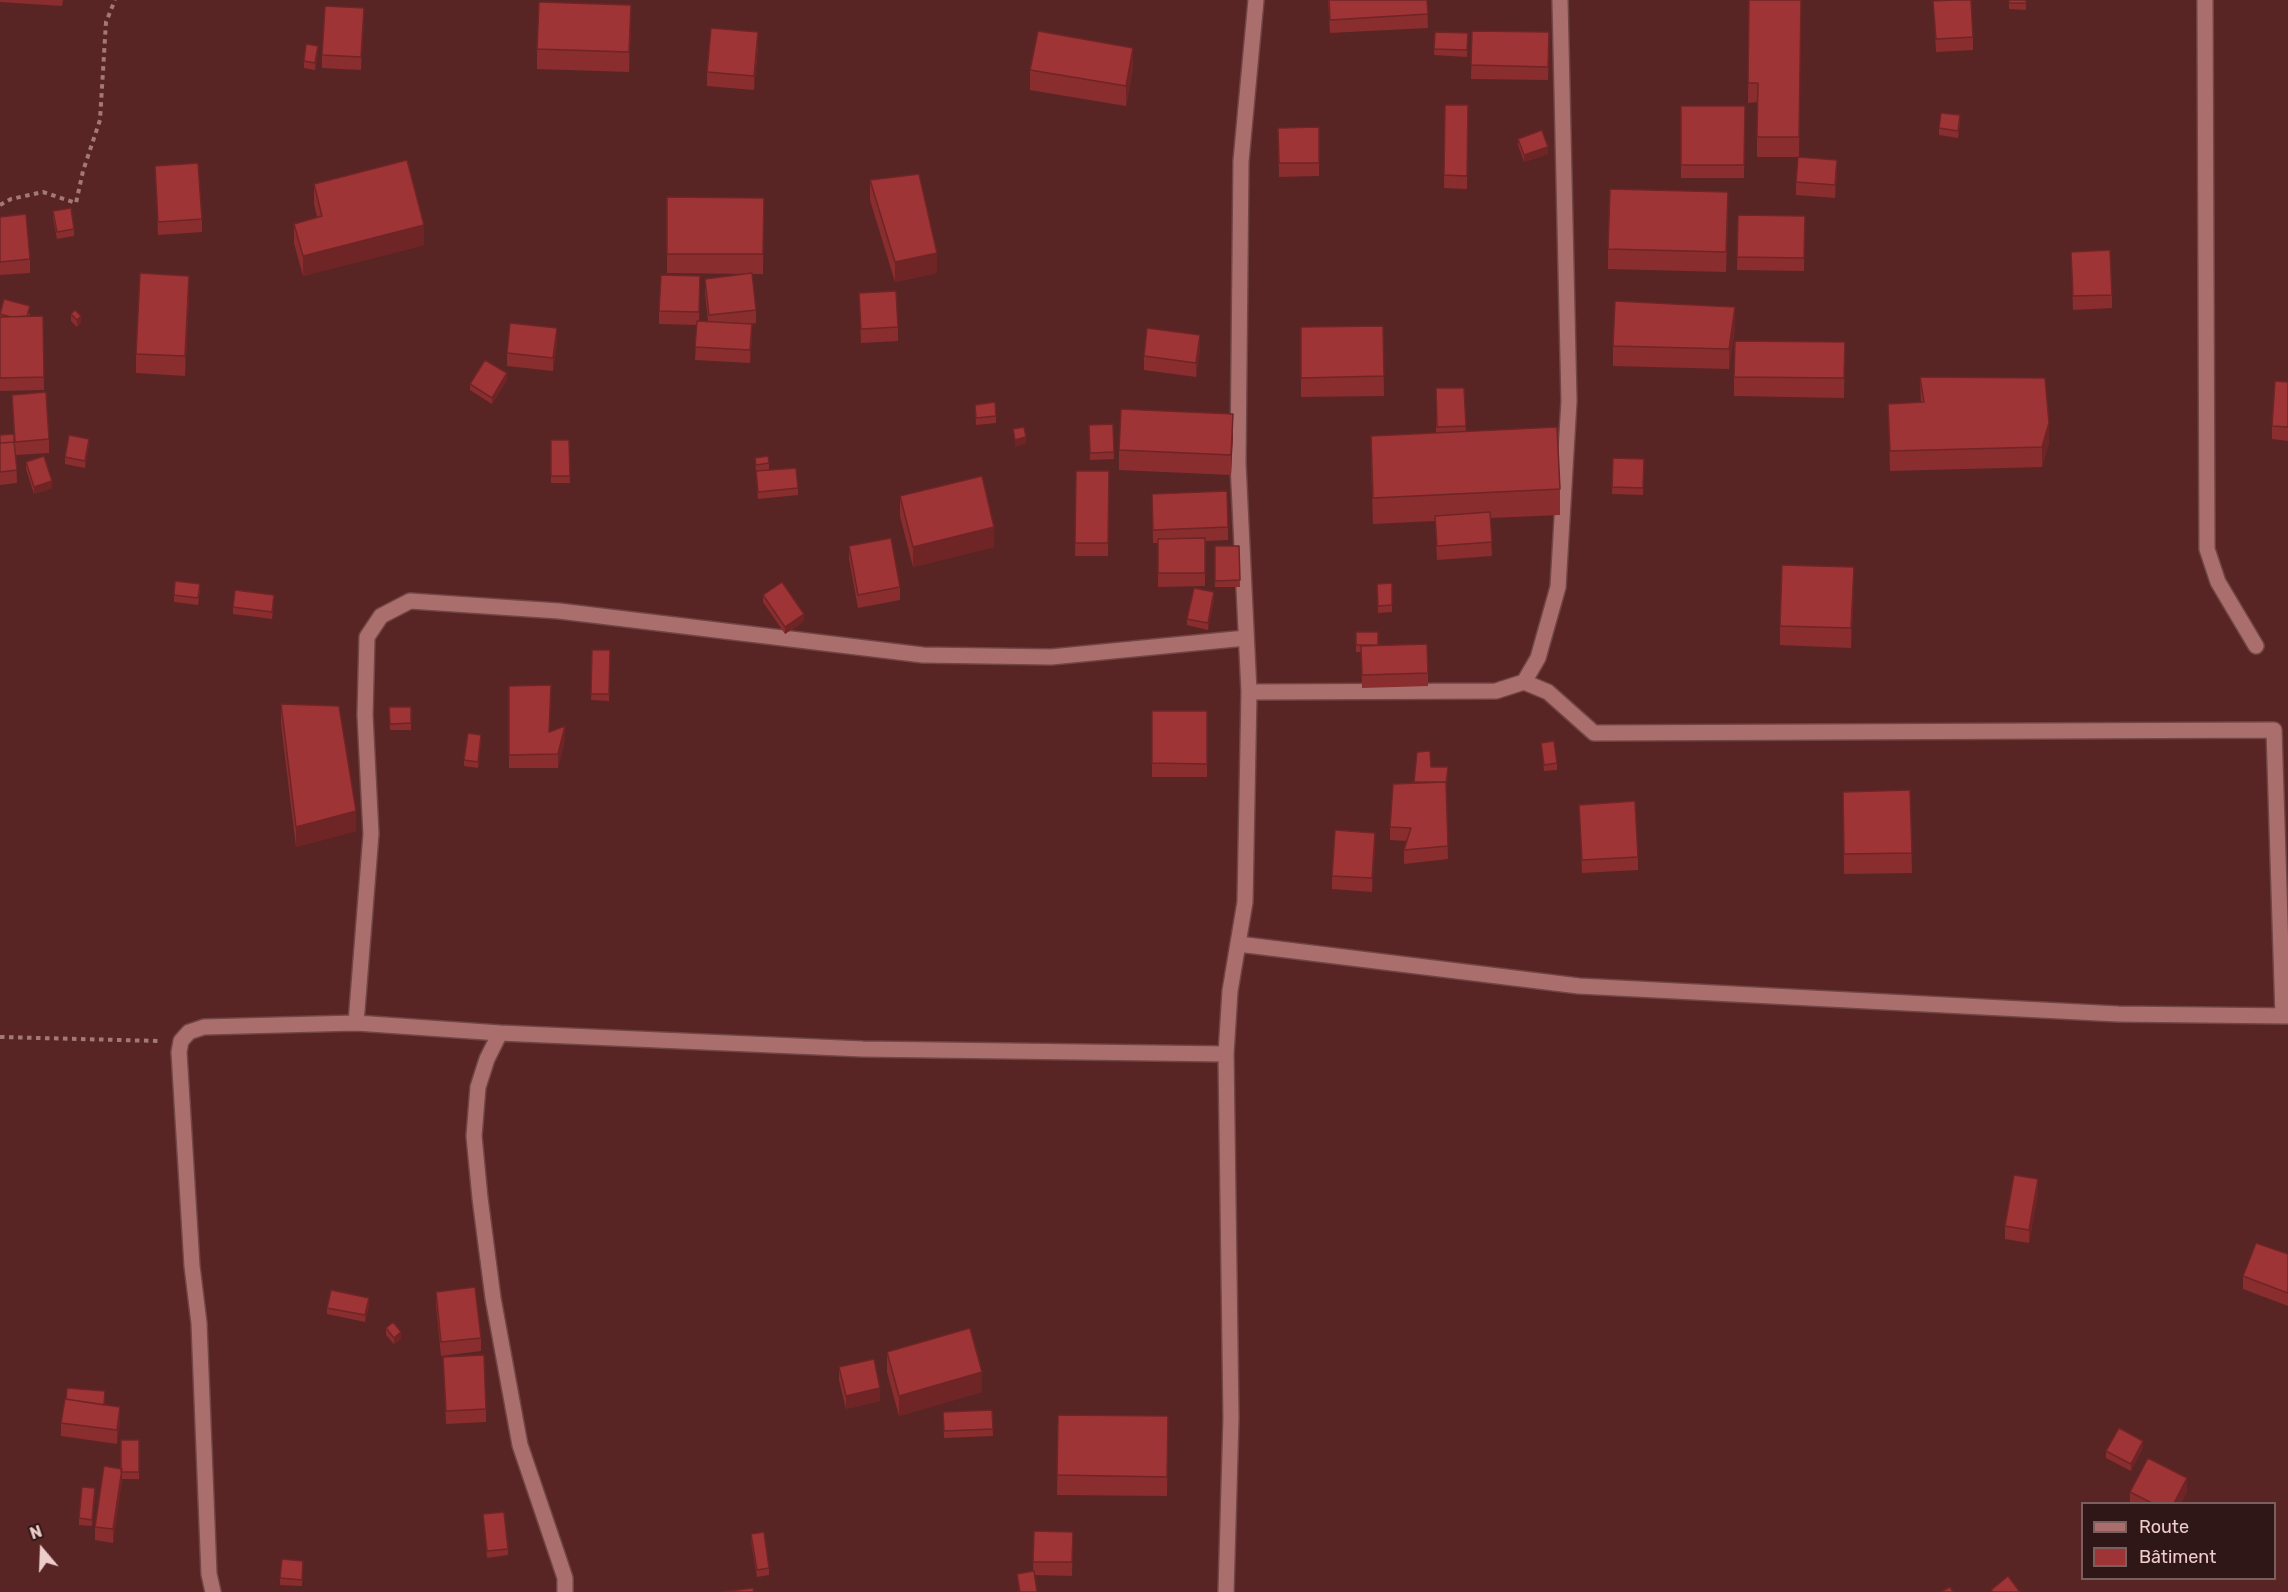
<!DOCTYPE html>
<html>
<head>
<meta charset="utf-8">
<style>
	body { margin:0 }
	#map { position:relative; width:2288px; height:1592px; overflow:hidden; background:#582524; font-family:Rubik,sans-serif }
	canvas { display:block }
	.legend { position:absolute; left:2081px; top:1502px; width:195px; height:78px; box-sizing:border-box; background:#2e1716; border:2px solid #7b5f5e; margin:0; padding:8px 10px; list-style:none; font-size:18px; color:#eeccca }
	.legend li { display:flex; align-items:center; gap:12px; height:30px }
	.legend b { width:30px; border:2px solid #7b5f5e }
	.north { position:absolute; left:12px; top:1520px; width:60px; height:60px; -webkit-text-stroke:4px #2e1716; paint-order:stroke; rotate:341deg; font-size:16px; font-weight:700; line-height:24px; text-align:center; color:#eeccca }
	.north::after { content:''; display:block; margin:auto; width:21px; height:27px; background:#eeccca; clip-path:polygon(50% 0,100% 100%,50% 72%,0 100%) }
</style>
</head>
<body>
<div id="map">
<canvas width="2288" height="1592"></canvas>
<ul class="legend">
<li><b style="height:8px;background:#aa6f6c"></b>Route</li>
<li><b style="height:16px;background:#9f3437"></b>Bâtiment</li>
</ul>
<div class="north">N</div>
</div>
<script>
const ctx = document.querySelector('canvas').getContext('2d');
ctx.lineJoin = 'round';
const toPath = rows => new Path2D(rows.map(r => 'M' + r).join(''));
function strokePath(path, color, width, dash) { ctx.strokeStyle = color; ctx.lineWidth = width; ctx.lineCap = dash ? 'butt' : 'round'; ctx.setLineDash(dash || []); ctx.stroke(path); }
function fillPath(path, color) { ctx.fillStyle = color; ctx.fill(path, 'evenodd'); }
const path = toPath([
	[0,205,11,199,43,192,76,203,83,171,100,120,106,22,115,0],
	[0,1037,159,1041]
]);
const minor = toPath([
	[2205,0,2207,549,2218,582,2256,646],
	[1524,682,1548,692,1594,733,2274,730,2283,1016],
	[1249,692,1496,691,1524,682,1538,658,1558,587,1569,401,1560,0],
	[1238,944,1579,986,2118,1014,2288,1016],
	[356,1023,371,834,365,715,367,637,381,616,410,601,559,611,923,655,1051,657,1246,638],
	[500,1033,487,1059,478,1087,474,1136,480,1198,493,1298,520,1445,558,1557,565,1578,565,1592],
	[213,1592,209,1574,199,1323,192,1266,179,1052,181,1041,189,1032,204,1027,356,1023,500,1033,863,1049,1226,1054],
	[1226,1592,1231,1418,1226,1054,1230,991,1245,902,1249,692,1238,463,1241,161,1256,0]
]);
const wall = toPath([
	[0,0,63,0,62,6,0,2],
	[1328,0,1427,0,1428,28,1330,33],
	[1749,0,1801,0,1799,157,1757,157,1757,102,1748,103],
	[2009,0,2026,0,2026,10,2009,9],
	[1933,1,1973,37,1973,50,1936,52],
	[364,21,361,70,322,68,322,55],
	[631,25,629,72,537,69,537,49],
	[1472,31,1549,32,1548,80,1471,79],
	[1435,32,1468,33,1467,57,1434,55],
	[758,46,754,90,707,86,707,72],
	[318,53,315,70,304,68,304,61],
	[1133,68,1126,106,1030,90,1030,70],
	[1445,105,1468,105,1467,189,1444,188],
	[1681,106,1745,106,1744,178,1681,178],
	[1960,122,1958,138,1939,135,1939,128],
	[1319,127,1319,176,1279,177,1278,128],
	[1518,139,1548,154,1524,162,1518,145],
	[155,166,202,219,202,232,158,235],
	[1837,173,1835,198,1796,195,1796,182],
	[870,180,937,273,895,282,870,200],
	[314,184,424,245,303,276,294,243,294,224,317,217,314,204],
	[667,197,764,198,763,274,752,274,756,310,756,323,750,324,752,337,750,363,695,360,697,325,659,324,659,311,700,289,699,321,708,321,705,293,705,279,750,274,667,273],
	[53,211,74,229,74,236,57,239,53,218],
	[1728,212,1726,272,1608,269,1608,249],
	[1738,215,1805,216,1804,271,1737,270],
	[0,217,30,259,30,273,0,275],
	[2071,252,2112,295,2112,308,2073,310],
	[859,293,898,327,898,341,861,343],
	[189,296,185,376,136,373,136,354],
	[0,311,30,313,29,316,43,316,44,390,0,391],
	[71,314,81,322,77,327,71,321],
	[1383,326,1384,396,1301,397,1301,327],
	[1735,327,1729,369,1613,366,1613,346],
	[557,342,553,371,507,366,507,353],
	[1845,342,1844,398,1734,396,1734,377],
	[1200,349,1196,377,1144,370,1144,356],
	[1920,377,2049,443,2042,467,1890,471,1888,404,1921,403],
	[507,380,492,404,470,390,470,384],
	[2288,382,2288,441,2272,439,2272,426],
	[1436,388,1464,388,1466,431,1560,489,1560,515,1490,518,1492,556,1437,560,1435,521,1373,524,1371,462,1371,436,1436,433],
	[12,395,49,439,49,453,16,455,17,483,0,485,0,435,14,434],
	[975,405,996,416,996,423,976,425],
	[1113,424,1114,459,1090,460,1089,425],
	[1233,434,1231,475,1119,470,1119,450],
	[551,440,569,440,570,483,551,483],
	[89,445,85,468,65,464,65,457],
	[755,458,769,463,769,470,760,471,798,488,798,495,758,499],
	[1613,458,1644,459,1643,495,1612,494],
	[26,462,52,488,34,494,26,469],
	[1076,471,1109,471,1108,556,1075,556],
	[1152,494,1228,527,1228,540,1205,541,1205,586,1158,587,1158,543,1153,543],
	[900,496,994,547,913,567,900,516],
	[849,546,900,587,900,600,858,608,849,559],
	[1215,546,1239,546,1240,587,1215,587],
	[1392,583,1392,612,1378,613,1377,584],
	[1854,587,1851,648,1780,645,1780,626],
	[200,590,198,605,174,602,174,595],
	[763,595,804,621,785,634,763,602],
	[1214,599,1208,630,1187,625,1187,619],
	[274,602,272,619,233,614,233,607],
	[1356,632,1428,673,1428,686,1362,688,1361,652,1356,652],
	[592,650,610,650,609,701,591,700],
	[509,686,551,698,549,732,565,739,558,768,509,768],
	[281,704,356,831,296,847,281,724],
	[389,707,411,707,411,730,390,730],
	[1152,711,1207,711,1207,777,1152,777],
	[481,741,478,768,464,766,464,760],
	[1541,743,1557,763,1557,770,1544,771],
	[1431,767,1448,773,1446,791,1448,859,1404,864,1404,850,1407,841,1390,840,1390,827,1414,783],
	[1910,790,1912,873,1844,874,1843,792],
	[1579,805,1638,857,1638,870,1582,873],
	[1375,846,1372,892,1332,889,1332,876],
	[2038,1193,2029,1243,2005,1239,2005,1226],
	[2288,1254,2288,1306,2243,1289,2243,1276],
	[436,1292,481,1338,481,1351,441,1356,436,1305],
	[369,1305,365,1322,327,1314,327,1308],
	[386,1328,401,1339,394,1344,386,1335],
	[887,1352,982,1392,899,1416,887,1372],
	[443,1357,486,1409,486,1422,446,1424],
	[839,1367,880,1401,846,1409,839,1380],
	[105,1397,105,1405,120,1420,117,1444,61,1436,61,1423],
	[992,1410,993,1436,944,1438,943,1412],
	[1058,1415,1168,1416,1167,1496,1057,1495],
	[139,1440,139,1479,122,1479,113,1543,95,1540,95,1527,121,1469],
	[2143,1447,2131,1471,2106,1458,2106,1451],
	[2130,1492,2187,1492,2181,1503,2130,1503],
	[95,1494,92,1526,79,1525,79,1518],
	[483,1514,508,1549,508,1555,487,1558],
	[1034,1531,1073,1532,1072,1576,1034,1575,1037,1592,1019,1592,1017,1574,1033,1571],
	[751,1534,769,1568,769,1575,757,1577,751,1541],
	[303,1561,302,1586,280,1585,280,1578]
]);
const shadedWall = toPath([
	[631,5,631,25,629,72,629,52],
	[364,8,364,21,361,70,361,57],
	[758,32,758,46,754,90,754,76],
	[318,46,318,53,315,70,315,63],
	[1133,48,1133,68,1126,106,1126,86],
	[1548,147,1548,154,1524,162,1524,155],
	[1837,160,1837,173,1835,198,1835,185],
	[424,225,424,245,303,276,303,256],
	[937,253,937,273,895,282,895,262],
	[189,276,189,296,185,376,185,356],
	[1735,307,1735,327,1729,369,1729,349],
	[81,316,81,322,77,327,77,320],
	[752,324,752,337,750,363,750,350],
	[557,328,557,342,553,371,553,358],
	[1200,335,1200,349,1196,377,1196,363],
	[507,373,507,380,492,404,492,398],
	[1233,414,1233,434,1231,475,1231,455],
	[2049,423,2049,443,2042,467,2042,447],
	[1026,437,1026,444,1015,447,1015,440],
	[89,439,89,445,85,468,85,461],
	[52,481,52,488,34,494,34,487],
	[994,527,994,547,913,567,913,547],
	[1854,567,1854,587,1851,648,1851,628],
	[1214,592,1214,599,1208,630,1208,623],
	[804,614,804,621,785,634,785,627],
	[565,726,565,739,558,768,558,754],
	[481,735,481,741,478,768,478,762],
	[356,811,356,831,296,847,296,827],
	[1375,833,1375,846,1372,892,1372,878],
	[2038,1179,2038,1193,2029,1243,2029,1230],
	[369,1298,369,1305,365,1322,365,1315],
	[401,1332,401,1339,394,1344,394,1338],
	[982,1372,982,1392,899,1416,899,1396],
	[880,1388,880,1401,846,1409,846,1396],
	[120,1407,120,1420,117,1444,117,1430],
	[2143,1441,2143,1447,2131,1471,2131,1464],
	[122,1469,122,1482,113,1543,113,1529],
	[2187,1478,2187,1492,2181,1503,2174,1503]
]);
const building = toPath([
	[1329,0,1427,0,1428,14,1330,20,1329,0],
	[1749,0,1801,0,1799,137,1757,137,1758,83,1748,83,1749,0],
	[1953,0,1971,0,1973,37,1936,39,1933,1,1953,0],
	[2009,0,2026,0,2026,3,2009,3,2009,0],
	[539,2,631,5,629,52,537,49,539,2],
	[325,6,364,8,361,57,322,55,325,6],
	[711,28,758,32,754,76,707,72,711,28],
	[1038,31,1133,48,1126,86,1030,70,1038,31],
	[1472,31,1549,32,1548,67,1471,65,1472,31],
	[1435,32,1468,33,1467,50,1434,49,1435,32],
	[306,44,318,46,315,63,304,61,306,44],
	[1445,105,1468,105,1467,176,1444,175,1445,105],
	[1681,106,1745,106,1744,165,1681,165,1681,106],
	[1941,113,1960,115,1958,131,1939,128,1941,113],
	[1319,127,1319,163,1279,163,1278,128,1319,127],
	[1542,130,1548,147,1524,155,1518,139,1542,130],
	[1798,157,1837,160,1835,185,1796,182,1798,157],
	[407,160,424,225,303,256,294,224,322,216,314,184,407,160],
	[198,163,202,219,158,222,155,166,198,163],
	[919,174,937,253,895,262,870,180,919,174],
	[1610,189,1728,192,1726,252,1608,249,1610,189],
	[667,197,764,198,763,254,667,254,667,197],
	[71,208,74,229,57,232,53,211,71,208],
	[26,214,30,259,0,262,0,217,26,214],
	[1738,215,1805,216,1804,258,1737,257,1738,215],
	[2110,250,2112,295,2073,296,2071,252,2110,250],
	[140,273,189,276,185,356,136,354,140,273],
	[752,273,756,310,709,315,705,279,752,273],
	[661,275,700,276,699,312,659,311,661,275],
	[896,291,898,327,861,329,859,293,896,291],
	[4,299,30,306,27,316,11,317,0,314,4,299],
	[1615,301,1735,307,1729,349,1613,346,1615,301],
	[75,310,81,316,77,320,71,314,75,310],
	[43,316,44,377,0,378,0,317,43,316],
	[697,321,752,324,750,350,695,347,697,321],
	[510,323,557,328,553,358,507,353,510,323],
	[1383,326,1384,376,1301,378,1301,327,1383,326],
	[1147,328,1200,335,1196,363,1144,356,1147,328],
	[1735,341,1845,342,1844,378,1734,377,1735,341],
	[485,360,507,373,492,398,470,384,485,360],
	[1920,377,2045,378,2049,423,2042,447,1890,451,1888,404,1924,402,1920,377],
	[2275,381,2288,382,2288,427,2272,426,2275,381],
	[1436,388,1464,388,1466,426,1437,427,1436,388],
	[46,392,49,439,15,442,12,395,46,392],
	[995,402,996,416,976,418,975,405,995,402],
	[1121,409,1233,414,1231,455,1119,450,1121,409],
	[1113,424,1114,452,1090,453,1089,425,1113,424],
	[1024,427,1026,437,1015,440,1013,429,1024,427],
	[1557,427,1560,489,1373,498,1371,436,1557,427],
	[14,434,14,442,0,443,0,435,14,434],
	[69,435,89,439,85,461,65,457,69,435],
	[551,440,569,440,570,476,551,476,551,440],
	[14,442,17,470,0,472,0,443,14,442],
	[44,456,52,481,34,487,26,462,44,456],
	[768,456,769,463,756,465,755,458,768,456],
	[1613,458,1644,459,1643,488,1612,487,1613,458],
	[796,468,798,488,758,492,756,471,796,468],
	[1076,471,1109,471,1108,543,1075,543,1076,471],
	[982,476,994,527,913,547,900,496,982,476],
	[1227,491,1228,527,1153,530,1152,494,1227,491],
	[1490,512,1492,542,1437,546,1435,516,1490,512],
	[891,538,900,587,858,595,849,546,891,538],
	[1205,538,1205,573,1158,573,1158,539,1205,538],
	[1215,546,1239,546,1240,580,1215,581,1215,546],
	[1782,565,1854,567,1851,628,1780,626,1782,565],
	[175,581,200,584,198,598,174,595,175,581],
	[782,582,804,614,785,627,763,595,782,582],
	[1392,583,1392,605,1378,606,1377,584,1392,583],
	[1194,588,1214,592,1208,623,1187,619,1194,588],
	[235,590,274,595,272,612,233,607,235,590],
	[1356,632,1378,632,1378,645,1356,645,1356,632],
	[1427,644,1428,673,1362,675,1361,646,1427,644],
	[592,650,610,650,609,694,591,694,592,650],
	[551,685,549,732,565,726,558,754,509,755,509,686,551,685],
	[281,704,339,706,356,811,296,827,281,704],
	[389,707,411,707,411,723,390,724,389,707],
	[1152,711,1207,711,1207,764,1152,763,1152,711],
	[468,733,481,735,478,762,464,760,468,733],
	[1554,741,1557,763,1544,765,1541,743,1554,741],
	[1430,751,1431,767,1448,767,1446,785,1446,782,1414,782,1417,752,1430,751],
	[1446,782,1448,846,1404,850,1411,828,1390,827,1393,784,1446,782],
	[1910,790,1912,853,1844,854,1843,792,1910,790],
	[1635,801,1638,857,1582,860,1579,805,1635,801],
	[1335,830,1375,833,1372,878,1332,876,1335,830],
	[2014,1175,2038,1179,2029,1230,2005,1226,2014,1175],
	[2256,1243,2288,1254,2288,1293,2243,1276,2256,1243],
	[475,1287,481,1338,441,1342,436,1292,475,1287],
	[331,1290,369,1298,365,1315,327,1308,331,1290],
	[393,1322,401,1332,394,1338,386,1328,393,1322],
	[970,1328,982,1372,899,1396,887,1352,970,1328],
	[484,1355,486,1409,446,1411,443,1357,484,1355],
	[874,1359,880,1388,846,1396,839,1367,874,1359],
	[67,1388,105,1391,104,1405,66,1399,67,1388],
	[65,1399,120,1407,117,1430,61,1423,65,1399],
	[992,1410,993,1429,944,1431,943,1412,992,1410],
	[1058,1415,1168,1416,1167,1477,1057,1475,1058,1415],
	[2119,1428,2143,1441,2131,1464,2106,1451,2119,1428],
	[121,1440,139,1440,139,1472,121,1472,121,1440],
	[2148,1458,2187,1478,2174,1503,2152,1503,2130,1492,2148,1458],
	[104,1466,122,1469,113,1529,95,1527,104,1466],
	[82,1487,95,1488,92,1520,79,1518,82,1487],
	[504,1512,508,1549,487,1551,483,1514,504,1512],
	[1034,1531,1073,1532,1072,1562,1033,1562,1034,1531],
	[764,1532,769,1568,757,1570,751,1534,764,1532],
	[282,1559,303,1561,302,1580,280,1578,282,1559],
	[1034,1571,1037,1592,1020,1592,1017,1574,1034,1571],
	[2008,1576,2020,1592,1993,1592,1991,1590,2008,1576],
	[1950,1587,1953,1592,1941,1592,1950,1587],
	[753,1588,754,1592,722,1592,753,1588]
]);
strokePath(minor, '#714445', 18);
strokePath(path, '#a37977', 4, [4.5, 4.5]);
strokePath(minor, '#aa6f6c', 15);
fillPath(wall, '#892d2f');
fillPath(shadedWall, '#6f2426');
fillPath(building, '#9f3437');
strokePath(building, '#6f2426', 1.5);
</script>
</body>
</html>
